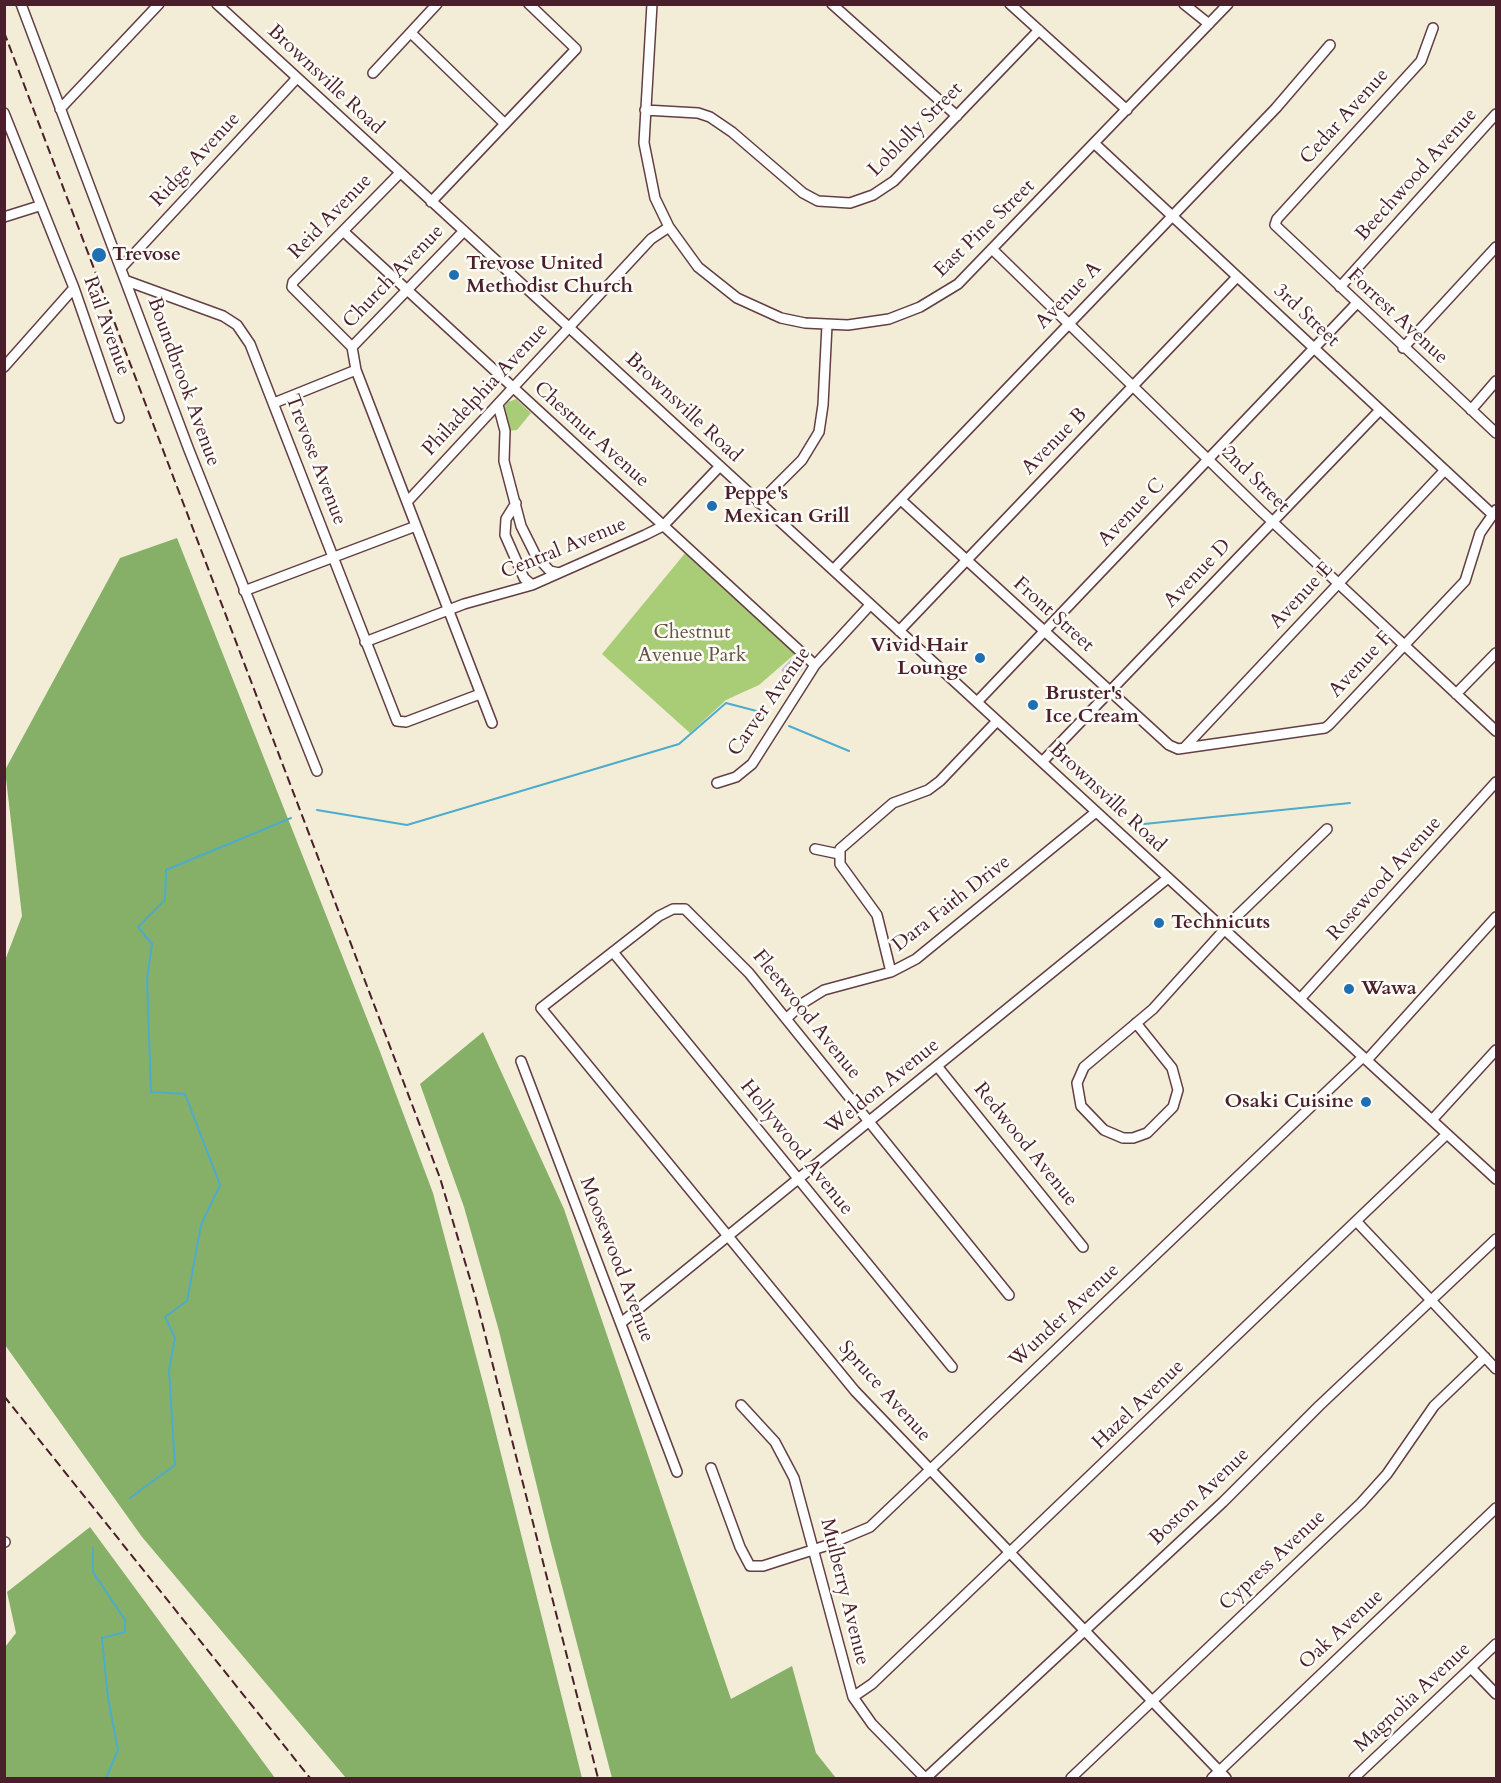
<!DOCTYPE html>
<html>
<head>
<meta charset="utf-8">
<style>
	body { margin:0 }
	#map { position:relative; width:1501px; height:1783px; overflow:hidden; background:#f3edd8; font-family:Cardo,serif }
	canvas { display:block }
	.frame { position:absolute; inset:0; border:6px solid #4a1f2b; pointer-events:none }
</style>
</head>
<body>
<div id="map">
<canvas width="1501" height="1783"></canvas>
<div class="frame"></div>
</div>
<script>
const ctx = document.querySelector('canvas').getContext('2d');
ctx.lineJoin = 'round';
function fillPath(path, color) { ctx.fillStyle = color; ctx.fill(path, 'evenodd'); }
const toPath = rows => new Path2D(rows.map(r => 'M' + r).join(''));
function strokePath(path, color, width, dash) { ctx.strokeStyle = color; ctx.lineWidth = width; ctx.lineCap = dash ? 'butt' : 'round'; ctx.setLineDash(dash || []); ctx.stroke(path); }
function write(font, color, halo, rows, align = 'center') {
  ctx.font = font + ' Cardo,serif'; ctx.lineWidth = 5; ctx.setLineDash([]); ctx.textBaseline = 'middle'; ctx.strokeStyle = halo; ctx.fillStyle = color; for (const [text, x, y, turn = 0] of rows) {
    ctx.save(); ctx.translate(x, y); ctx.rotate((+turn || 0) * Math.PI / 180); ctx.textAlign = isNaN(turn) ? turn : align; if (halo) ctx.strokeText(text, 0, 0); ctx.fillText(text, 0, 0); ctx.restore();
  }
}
const industrial = toPath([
	[792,658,803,669,792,681,781,670]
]);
const green = toPath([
	[516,399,531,413,517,430,508,431,504,407,508,402],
	[686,552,796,653,759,685,726,700,690,733,602,654]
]);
const forest = toPath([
	[177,538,379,1049,433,1193,486,1394,582,1778,346,1778,142,1537,5,1345,4,963,22,916,5,770,120,558],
	[483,1032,564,1209,731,1699,792,1666,816,1753,836,1778,612,1778,550,1540,499,1331,464,1207,420,1084],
	[90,1527,275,1778,5,1778,5,1647,16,1633,7,1592]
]);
const stream = toPath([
	[789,726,849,751],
	[317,810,407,825,679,744,726,703,768,714],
	[1144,824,1350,803],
	[130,1498,175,1465,169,1370,175,1338,165,1317,187,1301,201,1225,220,1185,185,1094,151,1092,147,980,152,944,138,927,165,900,166,870,291,818],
	[93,1548,93,1572,125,1620,125,1632,102,1638,108,1698,118,1750,106,1778]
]);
const minor = toPath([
	[21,4,189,450,317,771],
	[217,4,1496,1179],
	[652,4,644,143,655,198,669,227,698,267,737,298,781,318,805,323,848,325,889,319,920,307,958,284,1228,4],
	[832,4,957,116],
	[1010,4,1127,110],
	[1184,4,1209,24],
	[1433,28,1421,61,1277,219,1275,225,1496,433],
	[411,33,505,124],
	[373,73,437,4],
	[60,109,159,4],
	[645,110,698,113,710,117,732,132,803,193,818,201,850,203,873,195,894,181,1039,30],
	[4,113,74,288,119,418],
	[1095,144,1492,514],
	[399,174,293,282,292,287,352,347,356,370,492,723],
	[431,202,576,49,529,4],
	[4,217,39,206],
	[343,231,815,665],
	[993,250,1261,511,1496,731],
	[122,267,297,78],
	[127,281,223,316,237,325,250,344,397,721,406,722,480,694],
	[1340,287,1496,114],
	[352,347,463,232],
	[1403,348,1496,247],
	[4,367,74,288],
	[274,403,356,370],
	[498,405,505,431,504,461,521,526,536,556,550,571,559,573],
	[1471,410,1496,381],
	[901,500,1169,745,1178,749,1325,728,1329,725,1465,581,1480,533,1496,510],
	[407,502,651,239,669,227],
	[516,503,506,519,505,535,524,578,532,585],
	[759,503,802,460,819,432,823,405,827,325],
	[833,570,1276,108,1330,45],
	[244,591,416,526],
	[899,631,1237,277],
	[365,642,464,604,532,585,645,535,663,526,720,466],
	[1456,694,1496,653],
	[977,702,1357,303],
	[1185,747,1445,470],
	[1042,762,1380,410],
	[717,783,736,777,752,764,815,665,870,605],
	[815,849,839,854],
	[613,952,952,1367],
	[891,972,877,915,840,864,840,849,893,803,928,790,940,781,997,721],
	[1300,999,1496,782],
	[786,1019,803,1003,824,990,891,972,916,959,1096,812],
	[1136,1023,1172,1068,1178,1090,1173,1107,1147,1133,1133,1138,1123,1138,1104,1130,1081,1106,1077,1083,1084,1067,1153,1009,1234,919,1327,829],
	[1367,1060,1496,917],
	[521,1061,677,1472],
	[937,1066,1083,1247],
	[1432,1120,1496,1050],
	[1357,1222,1496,1369],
	[1009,1295,749,973,685,909,673,909,659,916,541,1008,855,1391,1226,1778],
	[621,1323,1168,878],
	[741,1405,775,1442,794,1478,853,1697,872,1724,925,1778],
	[711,1468,740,1547,750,1566,763,1566,825,1546,870,1527,1363,1057],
	[4,1542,5,1542],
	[1471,1668,1496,1694],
	[853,1697,872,1684,1447,1134],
	[926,1778,1223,1502,1319,1406,1496,1239],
	[1071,1778,1361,1503,1387,1474,1434,1406,1485,1357],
	[1212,1778,1496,1508],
	[1354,1778,1496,1644]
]);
const rail = toPath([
	[4,32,440,1178,476,1299,598,1778],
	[4,1396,310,1778]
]);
const markers = [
	[99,255,8,"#1f6fb2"],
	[454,275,6,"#1f6fb2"],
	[712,506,6,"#1f6fb2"],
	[980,658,6,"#1f6fb2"],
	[1033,705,6,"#1f6fb2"],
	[1159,923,6,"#1f6fb2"],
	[1349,989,6,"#1f6fb2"],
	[1366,1102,6,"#1f6fb2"]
];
const streetNames = [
	["Brownsville Road",325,80,43],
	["Cedar Avenue",1345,117,-48],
	["Loblolly Street",916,130,-45],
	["Ridge Avenue",196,160,-47],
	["Beechwood Avenue",1417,175,-48],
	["Reid Avenue",331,217,-46],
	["East Pine Street",985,229,-44],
	["Church Avenue",394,277,-46],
	["Avenue A",1069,296,-46],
	["3rd Street",1306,316,43],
	["Forrest Avenue",1397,317,43],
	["Rail Avenue",106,326,70],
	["Boundbrook Avenue",183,382,70],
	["Philadelphia Avenue",486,390,-47],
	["Brownsville Road",683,408,43],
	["Chestnut Avenue",591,435,42],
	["Avenue B",1055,442,-46],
	["Trevose Avenue",315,460,69],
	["2nd Street",1255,480,44],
	["Avenue C",1132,513,-46],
	["Central Avenue",564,549,-22],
	["Avenue D",1198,574,-46],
	["Avenue E",1302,596,-47],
	["Front Street",1053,615,42],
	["Avenue F",1361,665,-47],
	["Carver Avenue",770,702,-55],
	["Brownsville Road",1107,798,43],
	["Rosewood Avenue",1385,879,-48],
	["Dara Faith Drive",952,904,-38],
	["Fleetwood Avenue",806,1015,51],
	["Weldon Avenue",883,1087,-39],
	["Redwood Avenue",1025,1145,51],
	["Hollywood Avenue",796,1148,51],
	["Moosewood Avenue",616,1260,69],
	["Wunder Avenue",1065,1316,-43],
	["Spruce Avenue",884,1392,48],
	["Hazel Avenue",1139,1405,-44],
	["Boston Avenue",1200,1497,-44],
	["Cypress Avenue",1273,1561,-43],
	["Mulberry Avenue",844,1592,76],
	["Oak Avenue",1342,1630,-43],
	["Magnolia Avenue",1413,1698,-43]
];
const poiNames = [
	["Trevose",112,255],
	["Trevose United",466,264],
	["Methodist Church",466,287],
	["Peppe's",724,494],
	["Mexican Grill",724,517],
	["Vivid Hair",968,646,"right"],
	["Lounge",968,669,"right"],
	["Bruster's",1045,694],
	["Ice Cream",1045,717],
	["Technicuts",1171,923],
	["Wawa",1361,989],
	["Osaki Cuisine",1354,1102,"right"]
];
const parkNames = [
	["Chestnut",692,633],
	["Avenue Park",692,656]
];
fillPath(industrial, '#c7c0d9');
fillPath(green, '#a9cd77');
fillPath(forest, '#86b068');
strokePath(stream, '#4dabcb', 2);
strokePath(minor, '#633e45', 12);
strokePath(minor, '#fff', 9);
strokePath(rail, '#4a1f2b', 2, [9, 4.5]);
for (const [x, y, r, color] of markers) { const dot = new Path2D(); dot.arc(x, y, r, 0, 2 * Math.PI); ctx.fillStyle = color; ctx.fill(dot); strokePath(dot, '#fdfcf7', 2); }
write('20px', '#4a1f2b', '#fdfcf7', streetNames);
write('bold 20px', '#4a1f2b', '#fdfcf7', poiNames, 'left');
write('20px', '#665342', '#fdfcf7', parkNames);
</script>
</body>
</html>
